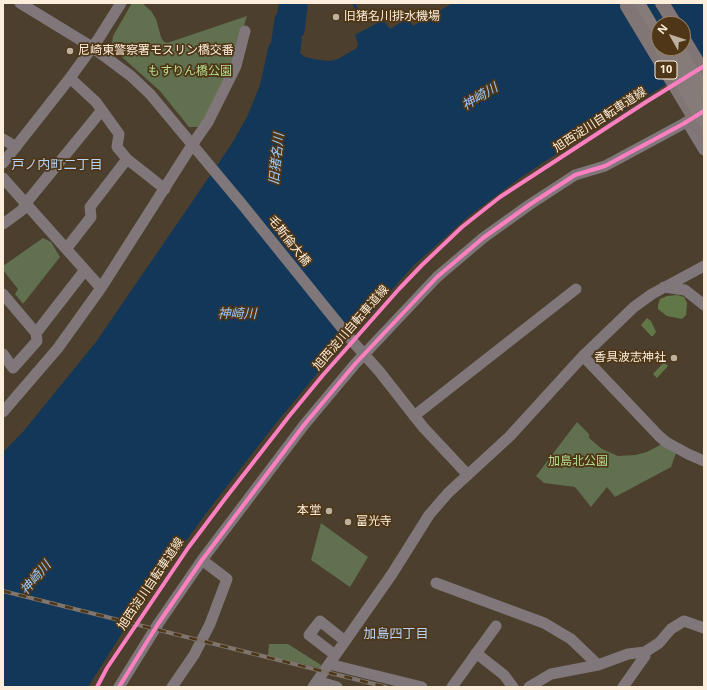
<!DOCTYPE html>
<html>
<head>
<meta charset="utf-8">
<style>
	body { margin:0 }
	#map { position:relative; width:707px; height:690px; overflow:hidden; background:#4c3f2e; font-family:"Open Sans",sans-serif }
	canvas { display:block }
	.frame { position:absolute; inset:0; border:4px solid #fdeedc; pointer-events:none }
	.north { position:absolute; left:651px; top:16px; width:40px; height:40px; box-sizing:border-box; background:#4e3616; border:1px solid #948065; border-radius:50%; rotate:309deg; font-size:11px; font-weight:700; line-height:16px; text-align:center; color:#fdeedc }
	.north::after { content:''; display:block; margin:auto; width:14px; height:18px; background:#bfb19f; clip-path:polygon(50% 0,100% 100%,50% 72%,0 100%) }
</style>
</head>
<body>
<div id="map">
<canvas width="707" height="690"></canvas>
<div class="frame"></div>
<div class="north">N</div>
</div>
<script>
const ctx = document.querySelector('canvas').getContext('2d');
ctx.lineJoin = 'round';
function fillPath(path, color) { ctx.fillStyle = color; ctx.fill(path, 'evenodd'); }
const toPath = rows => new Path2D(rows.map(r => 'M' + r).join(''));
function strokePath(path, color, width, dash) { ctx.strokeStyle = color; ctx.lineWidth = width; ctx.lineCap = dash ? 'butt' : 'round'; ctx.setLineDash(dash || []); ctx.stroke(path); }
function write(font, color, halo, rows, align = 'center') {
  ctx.font = font + ' "Open Sans","Noto Sans JP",sans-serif'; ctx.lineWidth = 3.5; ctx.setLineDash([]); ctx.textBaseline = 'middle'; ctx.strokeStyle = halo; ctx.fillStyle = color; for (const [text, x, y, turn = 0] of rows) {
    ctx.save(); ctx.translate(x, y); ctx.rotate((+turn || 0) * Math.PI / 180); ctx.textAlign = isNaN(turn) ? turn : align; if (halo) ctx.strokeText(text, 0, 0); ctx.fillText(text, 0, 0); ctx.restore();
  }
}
const green = toPath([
	[132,3,142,3,151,11,156,19,161,37,163,41,167,43,247,16,232,63,217,99,199,127,189,127,160,91,114,50,112,44,113,36],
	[43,238,51,242,60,257,23,304,15,294,18,289,3,270,3,266],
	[577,422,589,434,589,438,602,449,618,456,635,455,647,452,662,444,676,453,671,467,615,497,607,487,591,507,575,487,544,483,536,476],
	[321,523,368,557,350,587,311,560],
	[269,644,288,644,321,665,320,668,268,656]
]);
const forest = toPath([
	[677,295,684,297,687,303,686,315,682,319,667,316,658,309,658,305,660,299,667,296],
	[647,318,651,321,656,332,653,336,651,336,641,325],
	[664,362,668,366,657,378,653,374]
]);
const water = toPath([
	[279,3,308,3,304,35,302,35,301,38,302,39,300,53,305,57,319,60,330,61,338,59,357,48,358,44,355,35,383,20,390,29,408,18,413,26,453,3,704,3,704,61,588,133,520,178,469,216,413,266,321,369,276,423,207,512,141,603,88,687,3,687,3,452,22,433,96,342,231,145,247,117,260,85,269,45,271,43,275,16,277,14],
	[659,24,683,24,683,48,659,48]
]);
const stream = toPath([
	[353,3,360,14]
]);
const minor = toPath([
	[20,3,92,47,131,76,150,94,241,203,354,343,379,371,423,427,467,474],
	[70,78,96,102,119,134,117,147,127,159,165,189],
	[687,122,704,150],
	[3,139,16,147],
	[3,163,70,78,99,38,121,3],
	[3,178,101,288],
	[3,224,22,210,26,203,102,110],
	[66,249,91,217,90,207,127,159],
	[664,287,685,290,704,305],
	[3,294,36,333],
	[3,354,13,368,37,341,36,333,85,270],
	[583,356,659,436,666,442,688,454,704,461],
	[3,412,58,348,101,288,192,145,208,122,236,66,245,31],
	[414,416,576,289],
	[436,583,544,623,571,639,598,665],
	[476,653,504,675,513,687],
	[335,655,309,635,320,621,345,641],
	[329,664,422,687],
	[317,681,337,687],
	[119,687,158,624,202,560,304,425,355,364,437,277,483,238,529,205,575,175,605,166,683,124,700,114],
	[172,687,194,655,210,624,227,579,202,560],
	[313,687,392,574,429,515,448,493,510,436,583,356,634,307,652,294,704,266],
	[452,687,496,626],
	[529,687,551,674,598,665,628,654,645,652,659,643,671,629,684,621,704,628],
	[623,687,645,656,645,652]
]);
const major = toPath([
	[662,3,675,24],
	[683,38,704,73]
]);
const highway = toPath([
	[636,3,659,42],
	[676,48,704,96]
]);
const rail = toPath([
	[3,591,386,687]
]);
const majorBridge = toPath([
	[627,6,704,134]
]);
const highwayBridge = toPath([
	[663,48,704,118]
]);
const cycleway = toPath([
	[97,687,107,668,188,548,224,500,290,415,323,375,399,289,422,265,462,227,500,197,646,102,704,66],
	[119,687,158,624,202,560,304,425,355,364,437,277,483,238,529,205,575,175,605,166,683,124,704,111]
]);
const markers = [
	[336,17,4,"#bfb19f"],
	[70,51,4,"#bfb19f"],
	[674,358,4,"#bfb19f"],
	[329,511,4,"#bfb19f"],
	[348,522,4,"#bfb19f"]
];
const shields = [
	[666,70,22]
];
const shieldNames = [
	["10",666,70]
];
const poiNames = [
	["旧猪名川排水機場",344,17],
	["尼崎東警察署モスリン橋交番",78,51],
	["香具波志神社",666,358,"right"],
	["本堂",321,511,"right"],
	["富光寺",356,522]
];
const parkNames = [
	["もすりん橋公園",190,72],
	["加島北公園",578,462]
];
const streetNames = [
	["旭西淀川自転車道線",600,120,-33],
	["毛斯倫大橋",289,241,52],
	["旭西淀川自転車道線",351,328,-49],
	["旭西淀川自転車道線",151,584,-56]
];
const waterNames = [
	["神崎川",480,97,-31],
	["旧猪名川",277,159,-84],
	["神崎川",237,314],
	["神崎川",36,578,-50]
];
const neighbourhoodNames = [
	["戸ノ内町二丁目",57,165],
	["加島四丁目",396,634]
];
fillPath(green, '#61704e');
fillPath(forest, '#627748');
fillPath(water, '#133759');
strokePath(stream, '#133759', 2.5);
strokePath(minor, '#7f7779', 11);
strokePath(major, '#817675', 14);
strokePath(highway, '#857b79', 17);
strokePath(rail, '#7e756f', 4);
strokePath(rail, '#4e3616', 2.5, [8]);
strokePath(majorBridge, '#817675', 14);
strokePath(highwayBridge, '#857b79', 17);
strokePath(cycleway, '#ff80c0', 4);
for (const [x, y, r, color] of markers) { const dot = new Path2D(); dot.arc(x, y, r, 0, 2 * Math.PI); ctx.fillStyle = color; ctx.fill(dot); strokePath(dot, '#4e3616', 1.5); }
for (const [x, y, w] of shields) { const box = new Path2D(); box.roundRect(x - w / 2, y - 9, w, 18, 3); ctx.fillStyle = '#4e3616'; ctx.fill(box); strokePath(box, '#fdeedc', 1); }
write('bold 11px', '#fdeedc', null, shieldNames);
write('12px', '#fdeedc', '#4e3616', poiNames, 'left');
write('12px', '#b5df91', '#4e3616', parkNames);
write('12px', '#fdeedc', '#4e3616', streetNames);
write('italic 13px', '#99c9fd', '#4e3616', waterNames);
write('13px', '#b5d4f8', '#4e3616', neighbourhoodNames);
</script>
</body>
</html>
